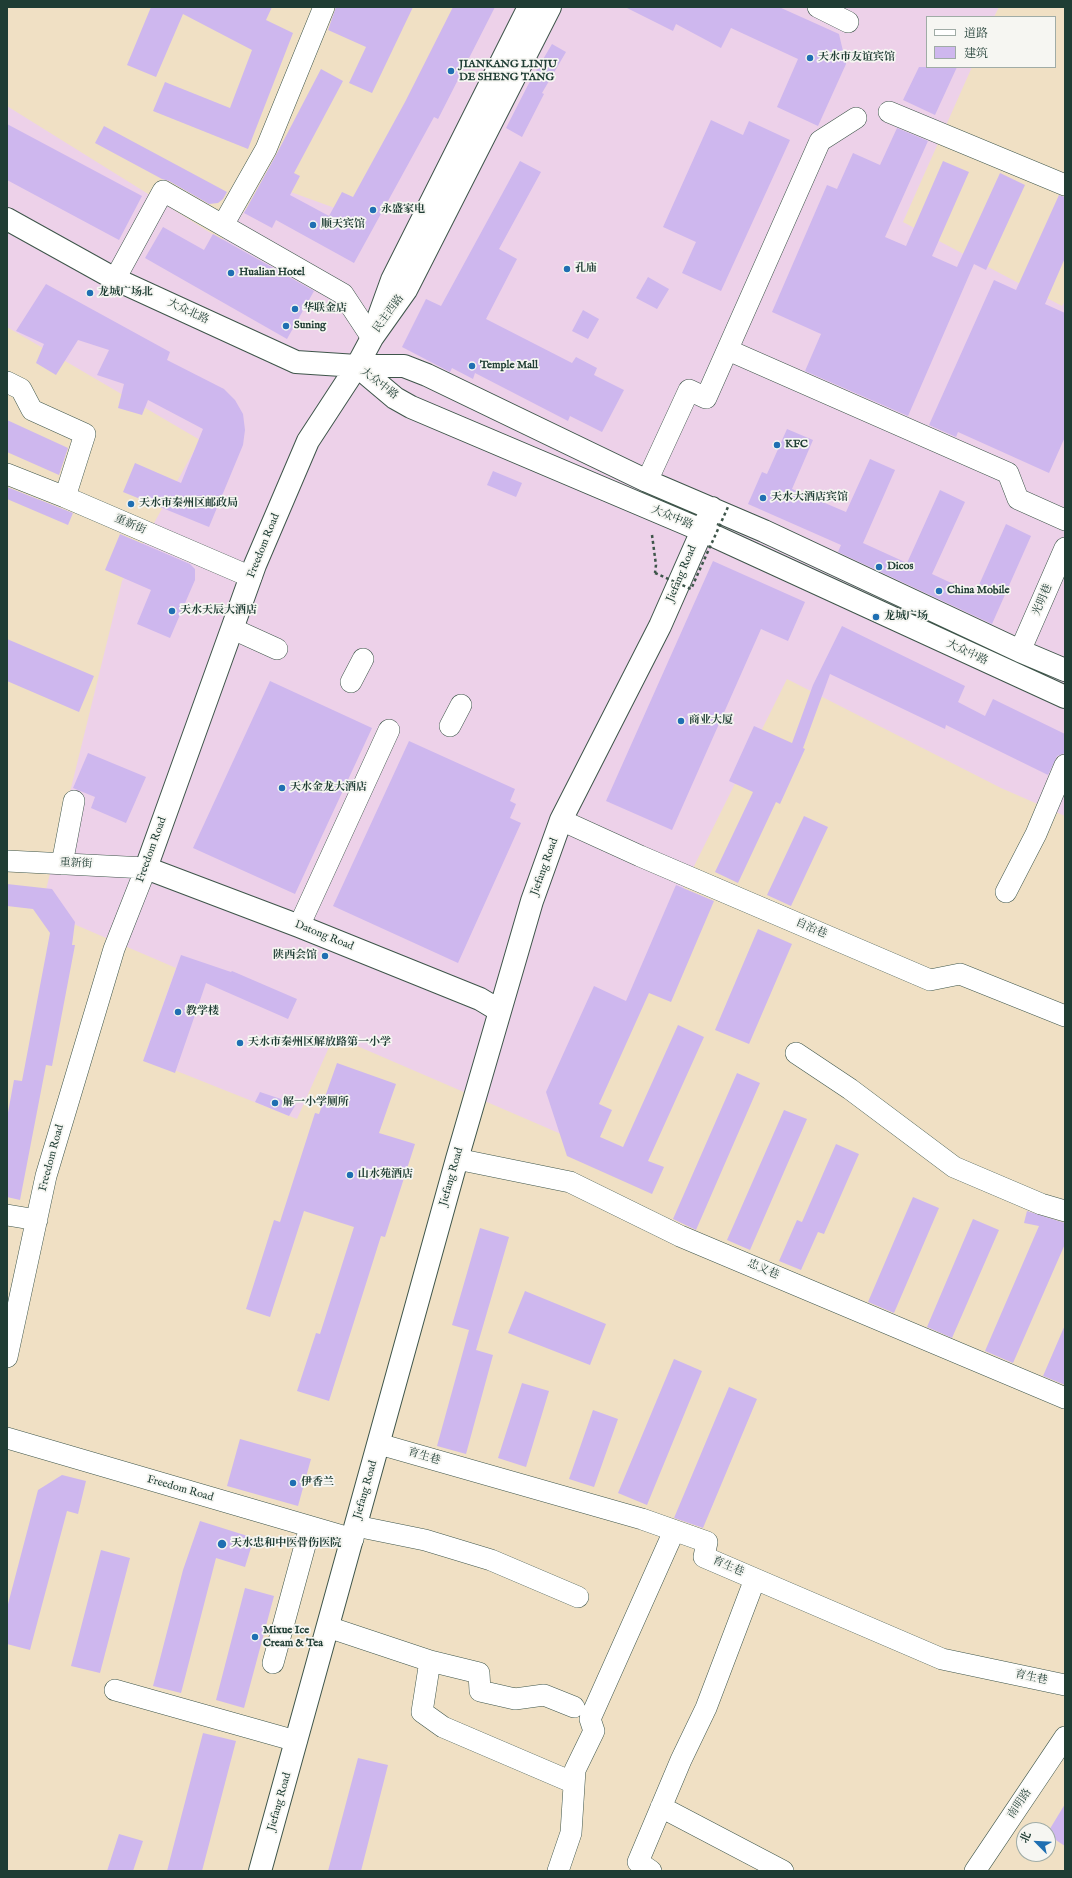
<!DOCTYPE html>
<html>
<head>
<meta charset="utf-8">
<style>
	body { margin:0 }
	#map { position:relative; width:1072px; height:1878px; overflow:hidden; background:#f0e0c4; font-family:"IM FELL English","Noto Serif SC",serif }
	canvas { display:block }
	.frame { position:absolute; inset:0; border:8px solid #1f3d34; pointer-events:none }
	.legend { position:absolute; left:926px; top:16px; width:130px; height:52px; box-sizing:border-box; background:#f6f6f2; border:1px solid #a0aca6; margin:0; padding:5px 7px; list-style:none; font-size:12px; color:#1f3d34 }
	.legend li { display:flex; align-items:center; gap:8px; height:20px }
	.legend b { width:20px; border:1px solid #a0aca6 }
	.north { position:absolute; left:1016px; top:1822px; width:40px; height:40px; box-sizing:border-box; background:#f6f6f2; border:1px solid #a0aca6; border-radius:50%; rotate:294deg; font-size:11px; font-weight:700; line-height:16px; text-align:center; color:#1f3d34 }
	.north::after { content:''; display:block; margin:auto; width:14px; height:18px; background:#1f6fb2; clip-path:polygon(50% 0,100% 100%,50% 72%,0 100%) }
</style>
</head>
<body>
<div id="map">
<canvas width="1072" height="1878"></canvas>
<div class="frame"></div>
<ul class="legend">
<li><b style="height:5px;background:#fff"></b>道路</li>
<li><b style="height:11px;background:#ceb7ee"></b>建筑</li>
</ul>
<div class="north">北</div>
</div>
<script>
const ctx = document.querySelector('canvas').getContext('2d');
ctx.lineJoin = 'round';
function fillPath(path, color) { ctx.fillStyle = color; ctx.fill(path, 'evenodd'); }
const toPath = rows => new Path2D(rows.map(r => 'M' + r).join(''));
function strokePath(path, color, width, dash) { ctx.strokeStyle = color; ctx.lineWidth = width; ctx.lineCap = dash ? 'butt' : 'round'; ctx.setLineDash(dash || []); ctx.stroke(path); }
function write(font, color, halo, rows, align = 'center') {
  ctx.font = font + ' "IM FELL English","Noto Serif SC",serif'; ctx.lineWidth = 3.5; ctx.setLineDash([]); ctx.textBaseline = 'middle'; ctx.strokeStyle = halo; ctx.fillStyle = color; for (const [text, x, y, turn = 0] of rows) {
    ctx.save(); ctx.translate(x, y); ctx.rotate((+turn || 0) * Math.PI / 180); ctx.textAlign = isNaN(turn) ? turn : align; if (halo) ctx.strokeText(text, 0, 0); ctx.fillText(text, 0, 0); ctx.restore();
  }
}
const built = toPath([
	[460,7,999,7,994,17,927,17,927,67,972,67,903,222,1062,306,1065,301,1065,816,1001,788,787,679,561,1134,334,1036,297,1119,144,1058,176,968,41,910,122,581,200,440,7,327,7,106,222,240,266,183,354,215]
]);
const building = toPath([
	[151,7,272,7,266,20,293,33,248,149,153,111,165,82,230,108,252,50,183,14,156,77,127,65],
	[336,7,413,7,372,93,349,83,366,47,328,30],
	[453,7,495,7,438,119,434,117,354,263,276,220,272,228,244,213,276,155,321,69,343,81,294,173,300,176,290,195,329,216,342,192,353,197,405,102],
	[625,7,779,7,839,34,846,64,818,126,777,107,798,59,731,28,721,48,676,24,673,31],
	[552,44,566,52,542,93,544,94,522,137,506,128,528,85],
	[919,67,957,67,935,115,903,100],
	[711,120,743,135,749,121,790,140,721,291,682,273,696,242,663,227],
	[7,124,142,196,119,240,7,180],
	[104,126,227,192,223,199,218,203,209,204,169,181,162,179,95,143],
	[897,128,928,141,885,237,906,246,943,161,969,172,932,256,957,267,1000,173,1025,185,986,270,974,264,908,416,805,371,821,334,772,312,827,185,837,189,853,153,880,165],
	[520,161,541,172,499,249,517,259,486,319,572,363,576,357,597,368,594,375,624,390,602,432,570,416,568,421,475,373,473,379,452,368,450,372,402,347,426,299,441,306],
	[1059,195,1065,197,1065,258,1045,304,1065,313,1065,437,1049,473,958,432,956,437,929,425,994,280,1016,290],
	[163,227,204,250,213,234,314,291,287,339,145,258],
	[648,277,669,289,657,309,636,298],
	[46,284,170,352,167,360,224,389,235,400,243,414,245,430,243,445,209,527,123,492,135,463,181,483,203,429,148,400,142,415,118,408,124,384,97,375,109,350,78,340,56,375,36,363,44,344,16,331],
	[583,310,599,319,588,339,572,331],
	[7,420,68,448,59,475,7,452],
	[787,429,813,440,792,489,846,512,870,459,895,470,863,543,907,563,940,490,965,502,932,574,975,594,1006,524,1031,536,992,624,838,552,841,545,748,504,762,472,767,474],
	[493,471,522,483,516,497,487,485],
	[7,487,73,513,68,525,7,499],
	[120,534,190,564,195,569,195,580,170,638,137,624,151,590,105,570],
	[713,561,805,602,788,641,761,629,672,830,606,801],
	[842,626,965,686,958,702,985,716,993,699,1065,734,1065,753,1057,756,1048,775,946,725,945,729,830,674,803,748,805,749,780,804,776,802,738,883,715,872,753,792,729,781,754,726,792,743,813,685],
	[7,639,94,676,79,712,7,681],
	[270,681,372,728,295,894,193,848],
	[409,741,515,789,510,801,516,804,510,818,521,823,458,963,333,906],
	[88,753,146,777,126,823,91,808,95,797,73,788],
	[804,816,828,827,791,906,767,895],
	[7,884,52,889,75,922,72,945,75,945,52,1066,46,1065,20,1200,7,1197,7,1118,14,1080,22,1081,50,933,33,909,7,906],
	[676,885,714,901,671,1002,649,993,599,1104,612,1110,600,1137,623,1147,678,1025,704,1037,648,1161,664,1167,652,1194,567,1156,546,1092,594,986,626,1001],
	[758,929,792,944,749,1044,715,1030],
	[181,955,231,972,232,971,297,999,288,1019,206,983,175,1073,143,1061],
	[337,1063,396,1084,379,1133,415,1144,385,1237,381,1236,329,1401,297,1391,316,1333,320,1334,354,1227,304,1211,270,1317,246,1309,274,1220,280,1222,315,1113,319,1114],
	[737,1073,760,1083,696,1230,673,1219],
	[260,1092,296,1104,289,1116,255,1102],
	[784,1110,807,1119,750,1250,727,1240],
	[836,1144,859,1154,824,1234,818,1232,801,1270,779,1261,797,1220,802,1222],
	[913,1197,939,1208,894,1313,868,1302],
	[1027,1211,1065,1223,1065,1244,1013,1363,985,1351,1039,1226,1024,1223],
	[973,1219,999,1230,952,1338,927,1327],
	[480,1228,509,1237,476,1350,493,1355,466,1454,437,1446,469,1330,452,1325],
	[525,1291,606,1324,590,1365,508,1333],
	[1065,1325,1065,1385,1043,1376],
	[674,1359,702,1371,647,1505,618,1493],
	[522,1383,549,1391,526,1467,498,1458],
	[729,1387,757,1399,703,1528,674,1518],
	[593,1410,618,1419,594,1487,569,1479],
	[240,1439,311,1459,298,1506,227,1486],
	[62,1475,86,1481,78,1514,67,1511,30,1650,7,1644,7,1608,38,1490],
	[200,1521,254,1538,245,1567,216,1558,181,1693,153,1686,183,1570],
	[101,1550,130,1558,100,1673,71,1666],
	[245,1588,274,1596,244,1708,216,1700],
	[203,1733,236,1741,202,1871,167,1871],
	[358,1758,388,1765,361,1871,328,1871],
	[1065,1804,1065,1846,1048,1835,1048,1832],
	[119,1834,143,1841,133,1871,107,1871]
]);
const path = toPath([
	[652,535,656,565,655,573]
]);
const minor = toPath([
	[818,7,848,22],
	[889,112,1065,185],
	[223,225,266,149,324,7],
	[115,279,163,191,343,294,372,338],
	[728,350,1008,473,1018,499,1065,520],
	[7,382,21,389,32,410,85,434,65,497],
	[7,474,65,497,251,577],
	[647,481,689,390,706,398,820,141,856,118],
	[233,629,277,649],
	[1020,651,1065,548],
	[351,682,363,659],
	[450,726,461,705],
	[561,820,640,856,930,980,960,974,1065,1016],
	[7,861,146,868,114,949,46,1176,7,1357],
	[62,864,74,801],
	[1006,892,1036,834,1065,765],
	[299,926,389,730],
	[796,1053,850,1089,954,1167,1041,1204,1065,1211],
	[457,1159,570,1182,680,1236,1065,1398],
	[7,1215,37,1220],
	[7,1438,353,1539],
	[379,1444,642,1519,707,1542,704,1557,942,1659,1065,1685],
	[356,1526,425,1540,491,1560,578,1597],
	[328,1627,430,1661,422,1712,443,1727,574,1783],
	[430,1661,479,1673,480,1691,515,1699,544,1695,574,1707],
	[273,1663,310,1527],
	[115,1690,296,1741],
	[661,1807,783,1871],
	[558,1871,571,1833,575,1770,594,1731,590,1719,674,1531],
	[651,1871,638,1862,681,1760,706,1708,755,1579],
	[975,1871,1065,1737]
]);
const major = toPath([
	[7,219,115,279,296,362,357,366,404,366,427,375,647,481,764,531,1020,651,1065,670],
	[379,316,392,280,529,7],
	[357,366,395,398,411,407,701,530,1065,697],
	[500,1011,480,999,299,926,146,868,255,565,308,441,357,366,372,338,406,290,550,7],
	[260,1871,457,1159,532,901,561,820,660,626,712,508]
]);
const pathBridge = toPath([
	[655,573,691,589,728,507]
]);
const markers = [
	[810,58,4,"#1f6fb2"],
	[451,71,4,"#1f6fb2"],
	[373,210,4,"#1f6fb2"],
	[313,225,4,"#1f6fb2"],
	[567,269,4,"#1f6fb2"],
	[231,273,4,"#1f6fb2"],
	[90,293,4,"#1f6fb2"],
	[295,309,4,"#1f6fb2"],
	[286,326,4,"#1f6fb2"],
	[472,366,4,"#1f6fb2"],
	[777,445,4,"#1f6fb2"],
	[763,498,4,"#1f6fb2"],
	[131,504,4,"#1f6fb2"],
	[879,567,4,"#1f6fb2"],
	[939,591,4,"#1f6fb2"],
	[172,611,4,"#1f6fb2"],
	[876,617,4,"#1f6fb2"],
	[681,721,4,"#1f6fb2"],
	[282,788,4,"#1f6fb2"],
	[325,956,4,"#1f6fb2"],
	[178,1012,4,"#1f6fb2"],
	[240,1043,4,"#1f6fb2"],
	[275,1103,4,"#1f6fb2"],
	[350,1175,4,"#1f6fb2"],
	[293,1483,4,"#1f6fb2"],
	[222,1544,5,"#1f6fb2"],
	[255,1637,4,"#1f6fb2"]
];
const poiNames = [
	["天水市友谊宾馆",818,58],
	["JIANKANG LINJU",459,65],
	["DE SHENG TANG",459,78],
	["永盛家电",381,210],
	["顺天宾馆",321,225],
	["孔庙",575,269],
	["Hualian Hotel",239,273],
	["龙城广场北",98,293],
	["华联金店",303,309],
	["Suning",294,326],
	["Temple Mall",480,366],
	["KFC",785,445],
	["天水大酒店宾馆",771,498],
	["天水市秦州区邮政局",139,504],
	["Dicos",887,567],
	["China Mobile",947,591],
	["天水天辰大酒店",180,611],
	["龙城广场",884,617],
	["商业大厦",689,721],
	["天水金龙大酒店",290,788],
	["陕西会馆",317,956,"right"],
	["教学楼",186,1012],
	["天水市秦州区解放路第一小学",248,1043],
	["解一小学厕所",283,1103],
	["山水苑酒店",358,1175],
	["伊香兰",301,1483],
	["天水忠和中医骨伤医院",231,1544],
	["Mixue Ice",263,1631],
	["Cream & Tea",263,1644]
];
const streetNames = [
	["大众北路",188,312,25],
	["民主西路",389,314,-54],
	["大众中路",379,384,38],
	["大众中路",672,518,23],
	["重新街",130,525,23],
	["Freedom Road",264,546,-68],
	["Jiefang Road",682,574,-67],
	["光明巷",1043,600,-67],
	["大众中路",967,653,25],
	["Freedom Road",152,850,-70],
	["重新街",76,864,3],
	["Jiefang Road",545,867,-70],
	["自治巷",811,929,23],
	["Datong Road",324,936,22],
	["Freedom Road",52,1158,-75],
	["Jiefang Road",452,1177,-74],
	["忠义巷",763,1270,23],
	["育生巷",424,1457,16],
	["Freedom Road",180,1489,16],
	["Jiefang Road",366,1490,-74],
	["育生巷",728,1567,23],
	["育生巷",1031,1678,12],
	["Jiefang Road",280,1802,-74],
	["南明路",1020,1804,-56]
];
fillPath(built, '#edd1e9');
fillPath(building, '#ceb7ee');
strokePath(minor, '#3e554a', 22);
strokePath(major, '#3e554a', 24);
strokePath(path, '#3e554a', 2.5, [3, 3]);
strokePath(minor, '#fff', 21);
strokePath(major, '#fff', 22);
strokePath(pathBridge, '#3e554a', 2.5, [3, 3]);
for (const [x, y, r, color] of markers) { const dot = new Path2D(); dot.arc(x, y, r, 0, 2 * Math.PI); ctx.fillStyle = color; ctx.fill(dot); strokePath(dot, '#f6f6f2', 1.5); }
write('bold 11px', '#1f3d34', '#f6f6f2', poiNames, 'left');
write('11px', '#1f3d34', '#f6f6f2', streetNames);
</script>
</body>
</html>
